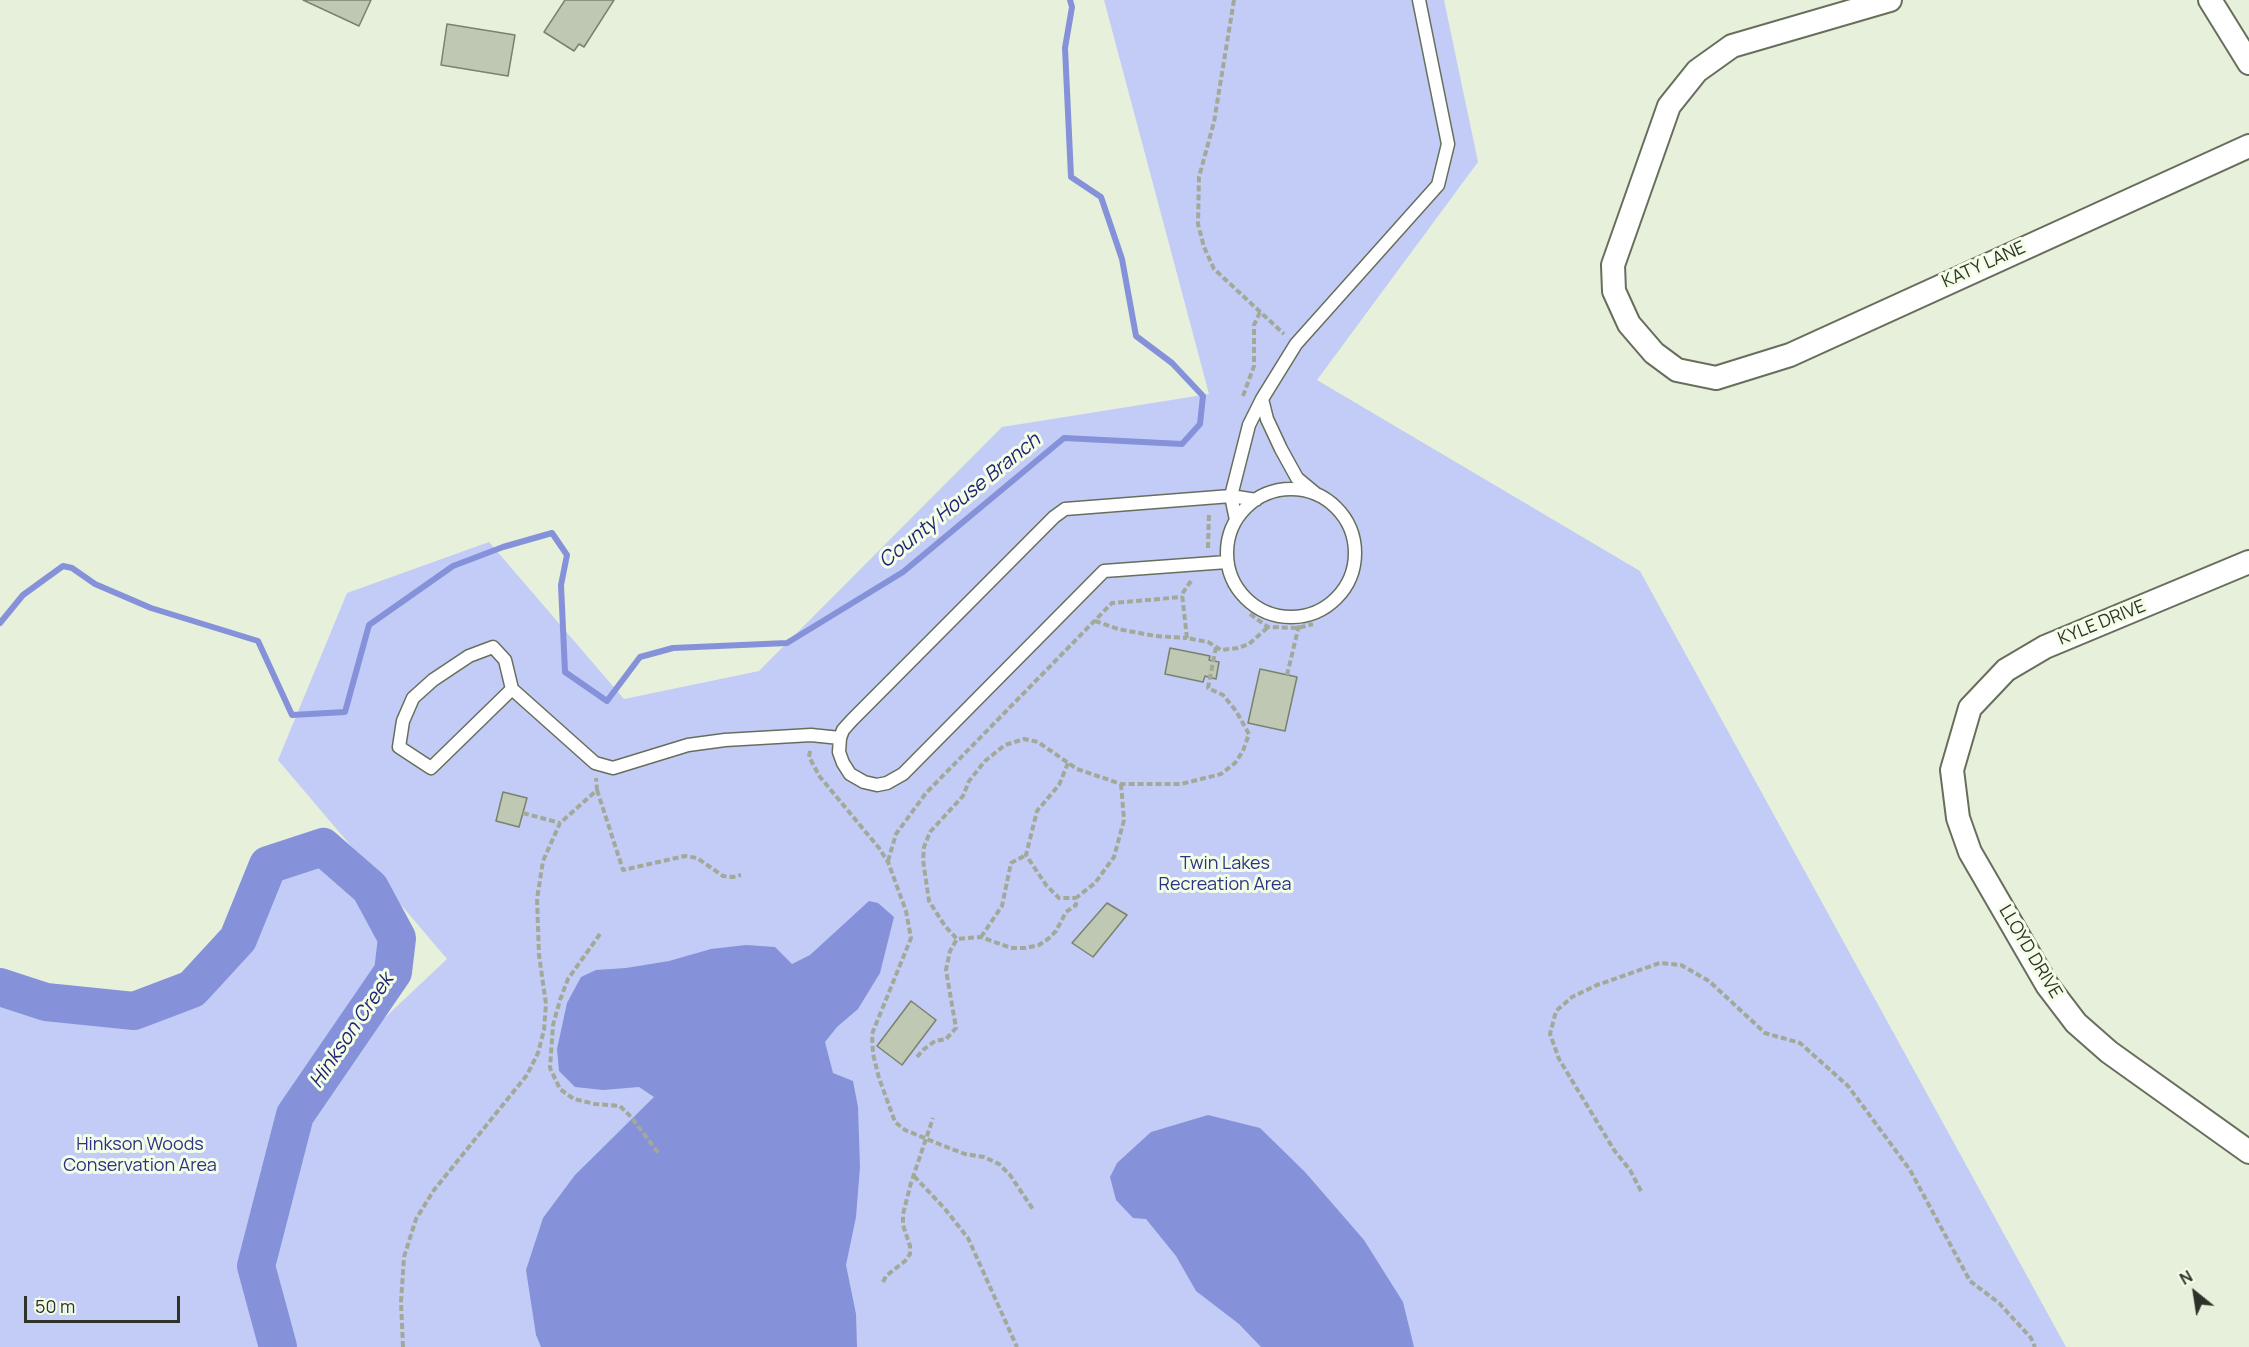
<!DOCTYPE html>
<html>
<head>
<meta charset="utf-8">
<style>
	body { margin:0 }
	#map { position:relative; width:2249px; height:1347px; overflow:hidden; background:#e7f0da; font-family:Manrope,sans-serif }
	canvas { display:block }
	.north { position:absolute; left:2165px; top:1263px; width:60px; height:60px; -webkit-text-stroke:4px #f4fee7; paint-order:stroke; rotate:330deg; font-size:16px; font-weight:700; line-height:24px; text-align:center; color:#2e3229 }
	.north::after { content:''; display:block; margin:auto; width:21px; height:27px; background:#2e3229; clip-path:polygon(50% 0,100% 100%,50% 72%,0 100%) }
	.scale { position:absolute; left:24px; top:1296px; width:156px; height:27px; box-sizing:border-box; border:3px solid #2e3229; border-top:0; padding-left:8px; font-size:18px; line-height:21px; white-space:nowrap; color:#2e3229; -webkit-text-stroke:4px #f4fee7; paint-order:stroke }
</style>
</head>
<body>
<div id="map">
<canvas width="2249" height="1347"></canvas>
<div class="north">N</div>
<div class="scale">50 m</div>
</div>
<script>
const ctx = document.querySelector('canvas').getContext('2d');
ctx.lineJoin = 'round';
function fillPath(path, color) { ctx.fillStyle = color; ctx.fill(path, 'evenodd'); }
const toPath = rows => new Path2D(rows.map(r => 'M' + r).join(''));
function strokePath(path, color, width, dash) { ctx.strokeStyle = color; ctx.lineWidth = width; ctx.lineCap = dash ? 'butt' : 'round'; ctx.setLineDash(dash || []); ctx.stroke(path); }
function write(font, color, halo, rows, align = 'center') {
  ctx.font = font + ' Manrope,sans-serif'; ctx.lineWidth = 6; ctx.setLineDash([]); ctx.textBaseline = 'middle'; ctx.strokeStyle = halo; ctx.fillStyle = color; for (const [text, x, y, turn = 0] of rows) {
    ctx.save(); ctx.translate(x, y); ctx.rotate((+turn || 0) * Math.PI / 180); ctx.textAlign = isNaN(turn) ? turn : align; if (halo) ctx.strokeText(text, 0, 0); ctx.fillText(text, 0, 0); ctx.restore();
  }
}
const green = toPath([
	[1104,0,1444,0,1478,162,1317,380,1640,571,2066,1347,0,1347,0,987,46,1002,134,1011,192,989,238,939,268,865,323,847,370,888,397,938,393,972,295,1115,283,1167,338,1062,447,959,278,760,347,593,489,542,624,699,759,671,1002,427,1209,394],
	[270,1212,271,1212,266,1300,256,1266]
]);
const water = toPath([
	[869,901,878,903,894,917,880,973,858,1009,837,1027,825,1042,833,1073,853,1081,858,1107,860,1167,856,1217,846,1265,856,1314,857,1347,541,1347,536,1335,526,1270,543,1218,575,1175,654,1097,639,1087,603,1090,575,1087,559,1071,557,1049,567,1003,581,977,596,970,626,968,669,961,711,949,746,945,775,947,792,964,810,955],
	[1208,1115,1260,1128,1305,1172,1364,1240,1403,1302,1414,1347,1261,1347,1239,1324,1196,1291,1176,1256,1146,1219,1133,1218,1116,1200,1110,1177,1117,1163,1151,1132]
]);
const stream = toPath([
	[0,623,23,595,63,566,72,568,95,584,151,608,258,641,292,715,345,712,369,625,453,566,503,547,552,533,567,555,561,585,565,672,607,701,640,657,673,648,787,643,903,572,1064,438,1182,444,1200,424,1203,396,1172,363,1136,336,1122,259,1101,197,1071,177,1065,48,1072,7,1070,0]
]);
const river = toPath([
	[0,987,46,1002,134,1011,192,989,238,939,268,865,323,847,370,888,397,938,393,972,295,1115,256,1266,278,1347]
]);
const building = toPath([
	[303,0,371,0,359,26,303,0],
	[565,0,614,0,584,47,579,44,574,51,544,32,565,0],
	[447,24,515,35,508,76,441,65,447,24],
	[1170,648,1210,656,1209,660,1219,662,1216,679,1205,676,1203,682,1165,674,1170,648],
	[1260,669,1297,677,1285,731,1248,723,1260,669],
	[503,792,527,798,519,827,496,821,503,792],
	[1107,903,1127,915,1093,957,1072,943,1107,903],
	[911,1001,936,1020,902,1065,877,1046,911,1001]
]);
const path = toPath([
	[1234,0,1214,122,1199,177,1198,224,1204,247,1214,269,1284,334],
	[1243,396,1254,366,1254,325,1260,312],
	[1208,548,1209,514],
	[1191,581,1182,594,1187,638,1208,642,1221,650,1238,648,1249,644,1268,627],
	[1250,614,1268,627,1298,628,1313,624],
	[1095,621,1118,629,1155,636,1187,638],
	[1287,675,1301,617],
	[810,751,809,757,820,777,879,848,888,862,906,911,911,938,872,1034,873,1054,879,1078,895,1122,905,1130,944,1146,965,1154,984,1157,999,1164,1010,1175,1034,1211],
	[1068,763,1059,785,1037,811,1026,855,1046,885,1059,898,1076,898],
	[1121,784,1124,820,1114,857,1095,883,1076,898,1076,905,1066,912,1056,931,1048,939,1039,945,1026,948,1011,948,981,937,957,939,945,926,929,901,923,860,924,847,930,832,963,796,969,781,985,761,1005,745,1024,739,1038,742,1077,769,1121,784,1181,784,1221,774,1235,763,1243,751,1249,734,1236,711,1223,695,1208,688,1216,647],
	[597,790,623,870,685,856,697,858,723,876,733,877,741,875],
	[523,813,560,823],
	[888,861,896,834,926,793,1112,603,1182,597],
	[600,934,568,979,560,1000,553,1025,550,1068,560,1089,574,1099,595,1104,620,1106,632,1118,659,1154],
	[981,937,1002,906,1011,863,1026,855],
	[917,1057,923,1050,935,1041,946,1039,956,1028,946,970,950,951,957,939],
	[914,1176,945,1209,968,1238,1017,1347],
	[1641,1191,1630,1170,1614,1150,1559,1059,1550,1034,1556,1011,1572,997,1597,985,1660,963,1681,965,1709,981,1765,1033,1800,1043,1848,1086,1910,1170,1970,1281,1999,1303,2031,1338,2035,1347],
	[883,1282,886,1276,905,1261,910,1254,910,1246,903,1225,903,1214,911,1183,933,1118],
	[403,1347,401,1302,404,1257,416,1219,434,1190,527,1075,538,1053,544,1030,546,1004,539,955,537,899,543,861,560,823,597,790,596,778]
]);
const lane = toPath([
	[1262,399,1267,419,1281,449,1297,478,1315,493],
	'1227 553a64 64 0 1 1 128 0a64 64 0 1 1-128 0Z',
	[1236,520,1231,496,1249,425,1262,399,1296,344,1438,185,1448,144,1419,0],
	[1227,562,1104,571,903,774,887,783,877,785,864,782,850,774,843,763,839,752,840,738,843,730,852,720,1054,517,1065,509,1231,496,1256,500],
	[512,689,505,660,493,647,469,656,433,680,413,698,403,721,399,747,431,768,512,689,595,763,613,768,688,745,725,740,811,735,840,738]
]);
const street = toPath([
	[1890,0,1732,46,1697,71,1669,106,1613,265,1614,291,1629,324,1654,353,1677,370,1716,378,1790,355,2249,146],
	[2210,0,2249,63],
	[2249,562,2045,647,2006,670,1970,708,1952,770,1958,818,1970,852,2047,985,2076,1023,2109,1052,2249,1152]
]);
const streetNames = [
	["KATY LANE",1984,265,-24],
	["KYLE DRIVE",2102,623,-22],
	["LLOYD DRIVE",2030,952,59]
];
const parkNames = [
	["Twin Lakes",1225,864],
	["Recreation Area",1225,885],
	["Hinkson Woods",140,1145],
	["Conservation Area",140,1166]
];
const waterNames = [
	["County House Branch",960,501,-39],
	["Hinkson Creek",352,1031,-56]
];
fillPath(green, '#c2ccf7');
fillPath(water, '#8592da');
strokePath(stream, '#8592da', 6);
strokePath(river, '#8592da', 38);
fillPath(building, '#bfc8b3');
strokePath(building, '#7a826e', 1.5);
strokePath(lane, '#676f5c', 15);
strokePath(street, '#676f5c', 26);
strokePath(path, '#a2a998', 4, [6, 3]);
strokePath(lane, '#fff', 12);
strokePath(street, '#fff', 22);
write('18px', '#2e3229', '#f4fee7', streetNames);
write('18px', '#2e3286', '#f4fee7', parkNames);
write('italic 20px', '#222376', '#f4fee7', waterNames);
</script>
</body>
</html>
